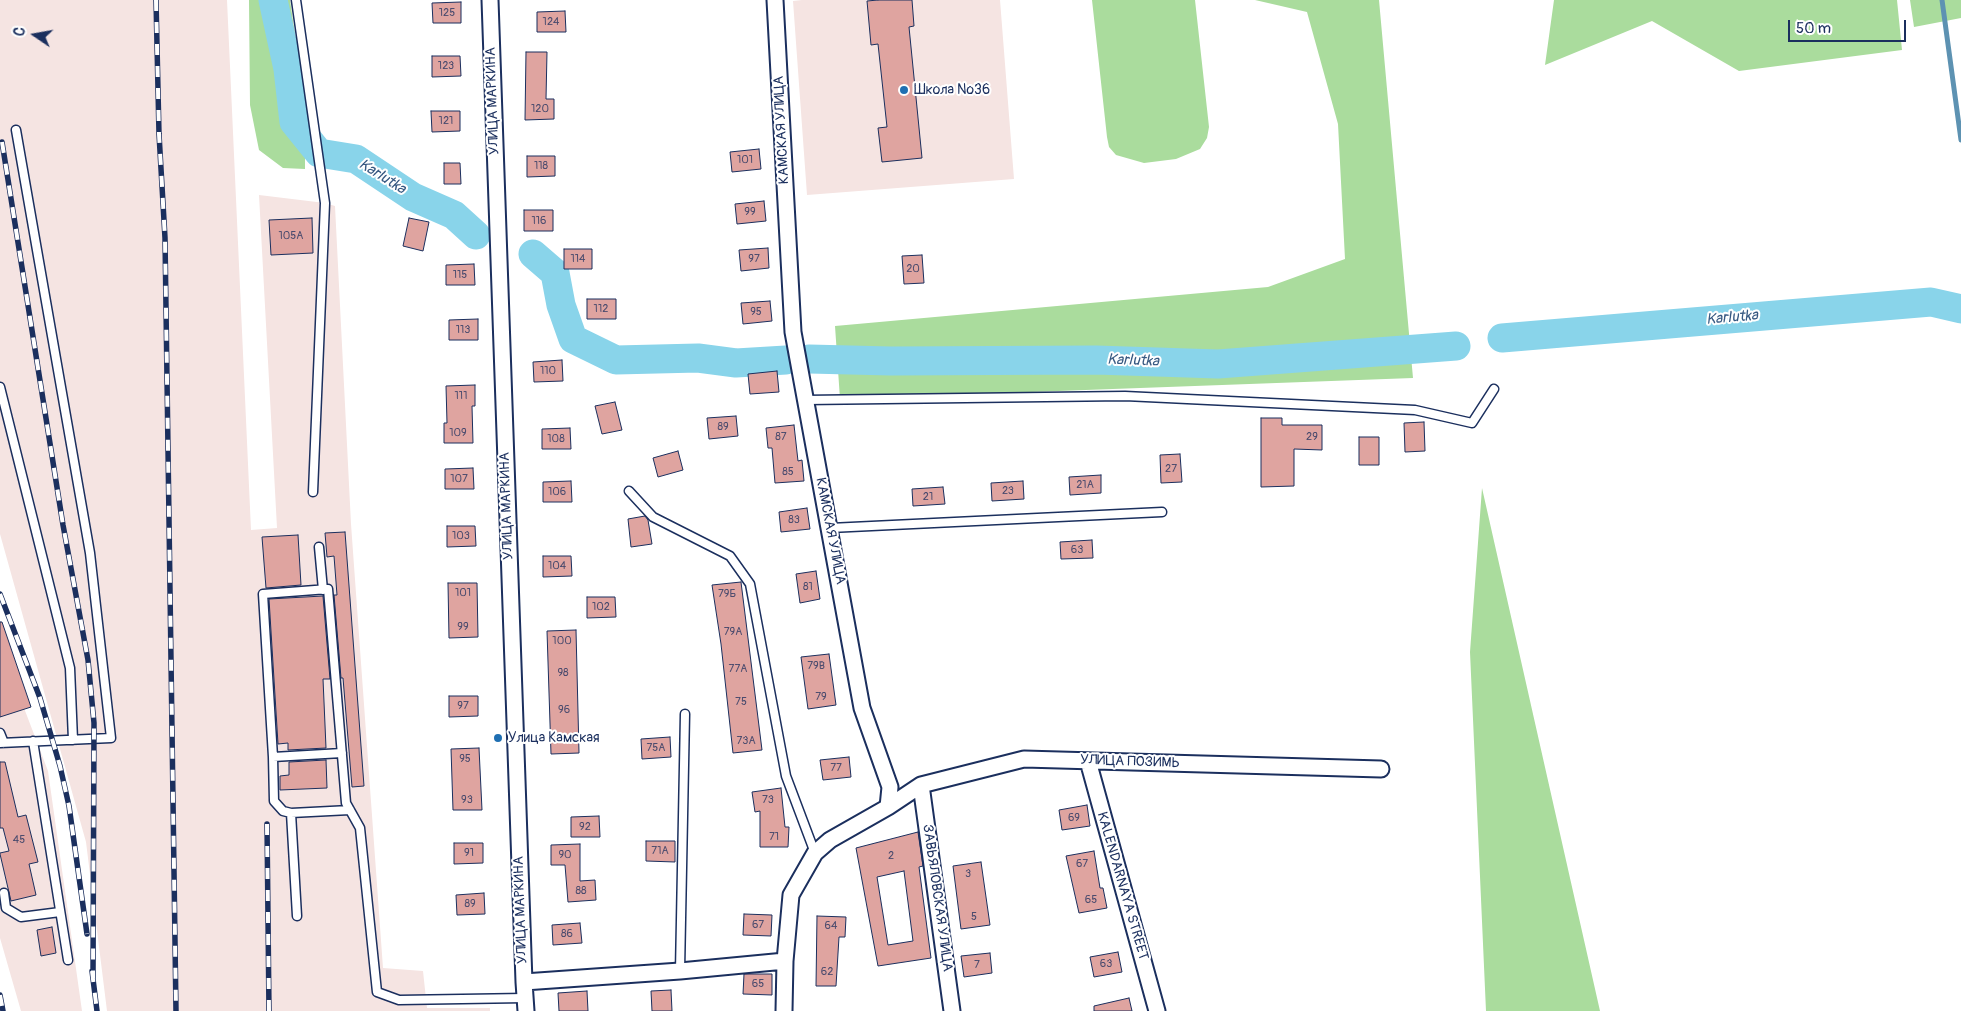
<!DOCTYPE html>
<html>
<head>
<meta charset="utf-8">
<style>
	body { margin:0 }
	#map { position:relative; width:1961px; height:1011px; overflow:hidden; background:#fff; font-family:Pangolin,sans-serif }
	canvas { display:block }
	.north { position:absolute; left:10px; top:10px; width:50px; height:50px; -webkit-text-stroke:4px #fff; paint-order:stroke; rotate:282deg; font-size:14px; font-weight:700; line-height:20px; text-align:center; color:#1b2f5e }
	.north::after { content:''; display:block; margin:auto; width:18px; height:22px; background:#1b2f5e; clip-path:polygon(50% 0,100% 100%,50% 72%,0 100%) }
	.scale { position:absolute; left:1788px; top:20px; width:118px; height:22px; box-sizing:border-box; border:2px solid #1b2f5e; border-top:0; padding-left:6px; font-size:15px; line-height:18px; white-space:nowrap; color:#1b2f5e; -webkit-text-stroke:4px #fff; paint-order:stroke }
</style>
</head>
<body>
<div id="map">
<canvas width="1961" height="1011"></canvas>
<div class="north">С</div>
<div class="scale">50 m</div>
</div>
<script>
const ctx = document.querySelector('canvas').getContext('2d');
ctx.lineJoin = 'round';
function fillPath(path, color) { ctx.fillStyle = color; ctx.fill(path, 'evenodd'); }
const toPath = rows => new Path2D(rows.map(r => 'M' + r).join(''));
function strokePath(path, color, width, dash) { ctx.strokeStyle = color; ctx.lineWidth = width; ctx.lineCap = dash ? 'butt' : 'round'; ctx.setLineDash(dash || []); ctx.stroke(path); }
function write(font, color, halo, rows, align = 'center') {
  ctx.font = font + ' Pangolin,sans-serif'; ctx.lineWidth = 4; ctx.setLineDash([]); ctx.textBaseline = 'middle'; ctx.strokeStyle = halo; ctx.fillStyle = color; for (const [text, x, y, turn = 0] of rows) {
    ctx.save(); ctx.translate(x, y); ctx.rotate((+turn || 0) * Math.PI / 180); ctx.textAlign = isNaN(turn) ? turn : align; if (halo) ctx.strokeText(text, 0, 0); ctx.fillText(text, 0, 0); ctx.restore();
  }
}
const built = toPath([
	[0,0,227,0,251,530,277,528,259,195,325,203,335,206,351,524,383,968,423,971,427,1008,490,1008,490,1011,107,1011,86,842,0,534],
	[802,0,1000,0,1014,179,807,195,793,1],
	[0,645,48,771,82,1011,21,1011,0,938]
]);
const green = toPath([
	[249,0,290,0,305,104,305,169,283,168,259,150,250,105],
	[1092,0,1195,0,1209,127,1207,138,1200,149,1176,159,1144,163,1116,155,1109,147,1107,137],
	[1255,0,1379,0,1413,378,840,399,835,326,1268,287,1345,259,1338,124,1307,12],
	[1554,0,1897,0,1902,50,1739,71,1652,21,1545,65],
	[1910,0,1961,0,1961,18,1914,27],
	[1482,488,1600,1011,1486,1011,1470,652]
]);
const stream = toPath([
	[1942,0,1961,140]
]);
const river = toPath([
	[273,0,288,69,294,122,319,153,356,159,413,197,454,215,476,235],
	[533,254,555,273,561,305,573,339,616,360,698,358,736,363,786,360],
	[1502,338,1931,302,1961,309],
	[809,359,891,361,1096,360,1218,364,1456,346]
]);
const building = toPath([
	[878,0,912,0,914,26,909,27,922,158,882,162,878,128,887,127,878,44,871,45,867,1,878,0],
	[461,2,461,23,433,23,432,3,461,2],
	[565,11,566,32,537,32,537,12,565,11],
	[526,52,547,52,546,99,554,99,554,119,525,120,526,52],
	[432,56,460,56,461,76,432,77,432,56],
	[431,111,460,111,460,131,432,132,431,111],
	[759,149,761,169,732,172,730,152,759,149],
	[527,156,555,156,555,176,527,177,527,156],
	[444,163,460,163,461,184,444,184,444,163],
	[764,201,766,221,737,224,735,204,764,201],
	[524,210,553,210,553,231,524,231,524,210],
	[312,218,313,253,271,255,269,220,312,218],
	[409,218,429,222,423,251,403,246,409,218],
	[768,248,769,268,741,271,739,250,768,248],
	[564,249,592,249,592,269,564,269,564,249],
	[922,255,924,283,904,284,902,256,922,255],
	[474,264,475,285,446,285,446,265,474,264],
	[587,299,616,299,616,319,587,319,587,299],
	[770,301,772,321,743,324,741,303,770,301],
	[478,319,478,340,449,340,449,320,478,319],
	[562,360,563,381,534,382,533,362,562,360],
	[777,371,779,392,750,394,748,374,777,371],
	[475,385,475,406,472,406,473,443,444,443,444,423,447,423,446,386,475,385],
	[615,402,622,430,602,434,595,406,615,402],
	[736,416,738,436,709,439,707,418,736,416],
	[1261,418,1282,418,1282,425,1322,425,1322,450,1294,449,1294,486,1261,487,1261,418],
	[1424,422,1425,451,1405,452,1404,423,1424,422],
	[794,425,798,461,802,460,804,481,775,483,772,448,768,448,766,428,794,425],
	[570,428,571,449,542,449,542,429,570,428],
	[1359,437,1379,437,1379,465,1359,465,1359,437],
	[678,451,683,470,658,477,653,458,678,451],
	[1180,454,1182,482,1161,483,1160,455,1180,454],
	[473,468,474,489,445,489,445,469,473,468],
	[1101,475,1101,493,1070,495,1069,477,1101,475],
	[571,481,572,502,543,502,543,482,571,481],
	[1023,481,1024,499,992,501,991,483,1023,481],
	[943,487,945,504,913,506,912,489,943,487],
	[807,508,810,529,781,532,779,512,807,508],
	[645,516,648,520,652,544,631,547,628,519,645,516],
	[447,526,475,526,476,546,447,547,447,526],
	[345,532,364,786,352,787,343,678,341,678,334,595,337,595,334,556,327,557,325,533,345,532],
	[298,535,301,585,266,588,262,537,298,535],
	[1092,540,1093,558,1061,559,1060,542,1092,540],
	[543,556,571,556,572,576,543,577,543,556],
	[816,571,820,599,800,603,796,574,816,571],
	[741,582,762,750,733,753,721,644,712,585,741,582],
	[448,583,477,583,478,637,449,638,448,583],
	[323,596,330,679,323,679,326,748,288,750,288,743,278,744,269,599,323,596],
	[587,597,615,597,616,617,587,618,587,597],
	[0,622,2,622,31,707,0,717,0,622],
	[576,630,579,753,551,754,547,631,576,630],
	[829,654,836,705,808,709,801,657,829,654],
	[449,696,478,696,478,716,449,717,449,696],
	[670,737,671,757,642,759,641,739,670,737],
	[479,748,482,810,453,810,451,749,479,748],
	[849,757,851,777,823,780,820,760,849,757],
	[326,760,327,788,280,790,280,776,289,775,289,762,326,760],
	[0,762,5,762,18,817,26,815,38,862,29,864,36,895,11,901,0,854,0,853,9,851,3,828,0,828,0,762],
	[781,788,785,827,789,827,788,847,760,847,760,811,755,812,752,792,781,788],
	[1087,805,1090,826,1062,830,1059,810,1087,805],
	[599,816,600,837,571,837,571,817,599,816],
	[918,832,923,866,919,867,931,958,878,966,856,848,918,832],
	[904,871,913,941,888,945,877,877,904,871],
	[646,841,675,841,675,862,646,861,646,841],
	[454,843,483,843,483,863,454,864,454,843],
	[580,844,580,881,595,880,596,900,568,902,565,865,551,865,551,845,580,844],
	[1094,851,1100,888,1103,888,1107,908,1079,913,1066,856,1094,851],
	[981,862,990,925,961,929,953,866,981,862],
	[484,893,485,914,457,915,456,895,484,893],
	[744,914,772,915,771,936,743,935,744,914],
	[817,916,846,917,845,937,839,937,836,986,816,986,817,916],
	[580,923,582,943,553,945,552,925,580,923],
	[52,927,56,953,41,956,37,930,52,927],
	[1118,952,1122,972,1094,977,1090,957,1118,952],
	[990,953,992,973,964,977,961,956,990,953],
	[744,974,772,974,772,995,743,994,744,974],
	[671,990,672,1011,652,1011,651,991,671,990],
	[587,991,588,1011,559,1011,558,993,587,991],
	[1129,998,1132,1011,1094,1011,1094,1006,1129,998]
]);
const lane = toPath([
	[296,0,325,203,313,492],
	[0,387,70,668,73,740],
	[805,400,1125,396,1415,410,1472,423,1494,389],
	[629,491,653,517,730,556,750,584,786,776,815,853],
	[830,528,1162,512],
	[319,547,323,590],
	[0,733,4,743],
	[33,741,68,960],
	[0,743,111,738,90,553,16,130],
	[342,753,273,757,274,801,283,811,291,813,350,810],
	[273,757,263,594,328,589,346,803,360,828,377,992,399,1000,525,998],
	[291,813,297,916],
	[4,893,6,908,21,917,60,912],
	[680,971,685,714]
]);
const street = toPath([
	[490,0,524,982,526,1011],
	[775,0,793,332,862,708,890,787,888,807,830,840,815,853,791,895,785,961,784,1011],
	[1088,761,1157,1011],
	[921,785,952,1011],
	[888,807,921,785,1024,759,1381,769],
	[524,982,680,971,785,961]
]);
const rail = toPath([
	[156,0,159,134,165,238,176,1011],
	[2,142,63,525,88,660,94,723,93,978],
	[0,594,40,698,60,766,69,806,87,934],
	[267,824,269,1011],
	[92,971,97,1011],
	[0,995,3,1011]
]);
const markers = [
	[904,90,5,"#1f6fb2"],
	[498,738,5,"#1f6fb2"]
];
const numberNames = [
	["125",447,13],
	["124",551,22],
	["123",446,66],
	["120",540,109],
	["121",446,121],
	["101",745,160],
	["118",541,166],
	["99",750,212],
	["116",539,221],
	["105А",291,236],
	["114",578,259],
	["97",754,259],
	["20",913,269],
	["115",460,275],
	["112",601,309],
	["95",756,312],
	["113",463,330],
	["110",548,371],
	["111",461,396],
	["89",723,427],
	["109",458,433],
	["87",781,437],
	["29",1312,437],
	["108",556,439],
	["27",1171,469],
	["85",788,472],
	["107",459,479],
	["21А",1085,485],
	["23",1008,491],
	["106",557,492],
	["21",928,497],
	["83",794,520],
	["103",461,536],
	["63",1077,550],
	["104",557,566],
	["81",808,587],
	["101",463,593],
	["79Б",727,594],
	["102",601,607],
	["99",463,627],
	["79А",733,632],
	["100",562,641],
	["79В",816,666],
	["77А",738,669],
	["98",563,673],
	["79",821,697],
	["75",741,702],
	["97",463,706],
	["96",564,710],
	["73А",746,741],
	["75А",656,748],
	["95",465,759],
	["77",836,768],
	["93",467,800],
	["73",768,800],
	["69",1074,818],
	["92",585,827],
	["71",774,837],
	["45",19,840],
	["71А",660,851],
	["91",469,853],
	["90",565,855],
	["2",891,856],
	["67",1082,864],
	["3",968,874],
	["88",581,891],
	["65",1091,900],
	["89",470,904],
	["5",974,917],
	["67",758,925],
	["64",831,926],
	["86",567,934],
	["63",1106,964],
	["7",977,965],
	["62",827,972],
	["65",758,984]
];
const poiNames = [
	["Школа №36",914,90],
	["Улица Камская",508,738]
];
const streetNames = [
	["УЛИЦА МАРКИНА",493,101,-92],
	["КАМСКАЯ УЛИЦА",782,130,-93],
	["УЛИЦА МАРКИНА",507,506,-92],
	["КАМСКАЯ УЛИЦА",830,531,79],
	["УЛИЦА ПОЗИМЬ",1130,762,2],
	["KALENDARNAYA STREET",1122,886,74],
	["ЗАВЬЯЛОВСКАЯ УЛИЦА",937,898,82],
	["УЛИЦА МАРКИНА",521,910,-92]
];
const waterNames = [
	["Karlutka",382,177,32],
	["Karlutka",1732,318,-5],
	["Karlutka",1133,361,2]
];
fillPath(built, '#f5e4e2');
fillPath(green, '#aadc9d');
strokePath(stream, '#5d92b2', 5);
strokePath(river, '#89d4ea', 29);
fillPath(building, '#dfa4a0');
strokePath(building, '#1b2f5e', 1);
strokePath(lane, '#1b2f5e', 11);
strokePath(street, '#1b2f5e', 19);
strokePath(lane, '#fff', 8);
strokePath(street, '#fff', 15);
strokePath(rail, '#1b2f5e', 5.5);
strokePath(rail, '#fff', 4, [11]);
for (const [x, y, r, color] of markers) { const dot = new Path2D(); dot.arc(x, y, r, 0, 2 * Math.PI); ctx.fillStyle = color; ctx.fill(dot); strokePath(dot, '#fff', 2); }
write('11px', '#4c4c6e', null, numberNames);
write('14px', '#1b2f5e', '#fff', poiNames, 'left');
write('14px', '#1b2f5e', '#fff', streetNames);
write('italic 15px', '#365881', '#fff', waterNames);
</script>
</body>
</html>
